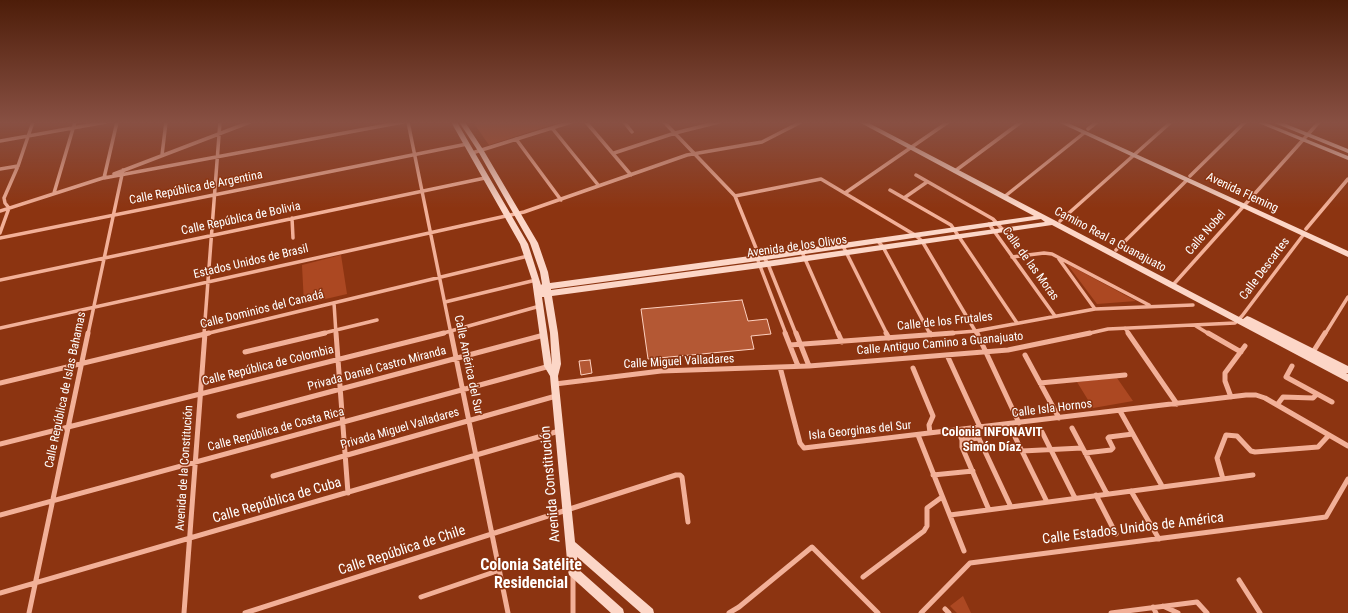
<!DOCTYPE html>
<html>
<head>
<meta charset="utf-8">
<style>
	body { margin:0 }
	canvas { display:block; background:#8c3411 }
</style>
</head>
<body>
<canvas width="1348" height="613"></canvas>
<script>
const ctx = document.querySelector('canvas').getContext('2d');
ctx.lineJoin = 'round';
function fillPath(path, color) { ctx.fillStyle = color; ctx.fill(path, 'evenodd'); }
const toPath = rows => new Path2D(rows.map(r => 'M' + r).join(''));
function strokePath(path, color, width, dash) { ctx.strokeStyle = color; ctx.lineWidth = width; ctx.lineCap = dash ? 'butt' : 'round'; ctx.setLineDash(dash || []); ctx.stroke(path); }
function write(font, color, halo, rows, align = 'center') {
  ctx.font = font + ' "Roboto Condensed",sans-serif'; ctx.lineWidth = 3; ctx.setLineDash([]); ctx.textBaseline = 'middle'; ctx.strokeStyle = halo; ctx.fillStyle = color; for (const [text, x, y, turn = 0] of rows) {
    ctx.save(); ctx.translate(x, y); ctx.rotate((+turn || 0) * Math.PI / 180); ctx.textAlign = isNaN(turn) ? turn : align; if (halo) ctx.strokeText(text, 0, 0); ctx.fillText(text, 0, 0); ctx.restore();
  }
}
const green = toPath([
	[473,122,561,122,489,145],
	[341,255,347,294,304,304,302,265],
	[1067,264,1136,301,1097,304],
	[1117,378,1133,401,1093,408,1077,382],
	[963,596,971,613,957,613,950,606]
]);
const building = toPath([
	[742,300,748,321,767,319,771,334,751,336,754,349,648,359,641,309,742,300],
	[590,360,592,373,581,375,579,361,590,360]
]);
const streetFar1 = toPath([
	[117,122,104,178,403,122],
	[408,122,451,334],
	[586,122,631,175],
	[624,122,632,132],
	[664,122,735,196,758,253,757,258,786,334],
	[552,128,599,186],
	[1088,129,1097,122],
	[516,139,561,200],
	[0,141,106,122],
	[472,153,571,122],
	[614,153,675,133,719,122],
	[162,155,166,122],
	[0,169,18,166],
	[955,171,1021,122],
	[114,174,250,122],
	[916,175,993,219,1003,230],
	[1190,176,1245,122],
	[890,190,951,225,1017,323],
	[54,193,75,122],
	[845,193,948,122],
	[735,196,821,179,915,235,922,241,977,334],
	[1004,197,1084,133],
	[904,198,927,182],
	[0,211,106,177],
	[292,218,293,238],
	[1060,221,1171,122],
	[989,224,1055,316],
	[1306,229,1348,179],
	[0,233,9,208,5,203,4,198,18,166,33,122],
	[0,238,467,144],
	[877,240,883,247,930,334],
	[843,246,887,334],
	[1116,250,1187,180],
	[802,252,838,334],
	[763,256,768,264,796,334],
	[1012,257,1044,253,1052,254,1149,305],
	[1059,259,1095,309],
	[0,280,485,178],
	[1172,286,1319,122],
	[445,302,536,280],
	[334,303,336,334],
	[1196,326,1209,334],
	[0,328,524,212,687,155,762,142,801,122],
	[1125,328,1129,334],
	[88,334,123,170],
	[204,334,220,122],
	[205,334,528,256],
	[320,334,377,320],
	[440,334,540,306],
	[940,334,976,331,1095,309,1193,305],
	[1086,334,1108,329,1235,323,1242,316,1304,234],
	[1325,334,1348,297]
]);
const street = toPath([
	[336,333,348,493],
	[451,333,508,613],
	[785,333,798,366],
	[796,333,809,366],
	[838,333,842,342],
	[886,333,889,338],
	[930,333,931,335],
	[977,333,1019,423],
	[1128,333,1177,404],
	[1208,333,1241,352],
	[790,345,953,333],
	[245,352,325,333],
	[1313,352,1325,333],
	[947,355,980,427],
	[1025,355,1059,418],
	[1292,366,1286,377,1332,402],
	[780,367,800,443,804,448,1246,395,1256,395,1265,398,1348,446],
	[913,368,933,416,929,425,930,433],
	[0,383,209,333],
	[1040,383,1125,375],
	[555,384,661,371,809,366,1008,350,1090,333],
	[1231,397,1225,381,1225,373,1245,346],
	[1277,405,1283,397,1313,398,1317,394],
	[1120,411,1162,486],
	[239,416,544,335],
	[974,428,1011,507],
	[1072,428,1107,494],
	[958,430,962,440,962,447,989,510],
	[1042,432,1075,498],
	[918,435,964,551],
	[1014,435,1047,502],
	[962,440,979,438],
	[0,444,444,333],
	[1022,451,1082,448],
	[1085,453,1111,450,1113,448,1108,438,1109,437,1133,434],
	[933,475,973,471],
	[273,476,556,396],
	[1223,479,1217,458,1226,435,1237,436,1251,451,1255,452,1318,447,1329,435],
	[1131,491,1159,539],
	[1096,495,1116,534],
	[0,515,550,366],
	[950,515,1253,475],
	[573,575,573,613],
	[863,577,924,531,927,526,927,508,942,497],
	[1239,580,1260,613],
	[0,593,559,431],
	[421,597,500,570],
	[1163,606,1178,613],
	[1153,607,1156,613],
	[945,609,949,613],
	[29,613,88,333],
	[184,613,205,333],
	[245,613,676,475,680,475,682,477,688,522],
	[729,613,739,607,812,547,878,613],
	[921,613,970,563,1326,517,1348,479],
	[1111,613,1197,602,1207,613]
]);
const secondary = toPath([
	[451,122,457,122,528,244,541,285,542,284,540,272,530,243,478,151,459,122,465,122,484,151,538,243,548,272,550,283,765,254,1034,216,859,122,867,122,1243,319,1247,316,1250,317,1348,366,1348,373,1346,373,1348,374,1348,382,1052,225,760,268,552,296,558,333,561,364,558,376,575,542,653,609,654,613,641,613,577,557,578,569,623,609,624,613,611,613,569,575,568,571,550,376,544,366,532,280,520,244,451,122],
	[1041,219,1045,222,760,262,551,290,551,289,765,260,1041,219],
	[542,297,544,297,550,333,552,366,542,297],
	[1058,122,1066,122,1348,251,1348,257,1058,122],
	[1256,122,1264,122,1348,156,1348,160,1256,122],
	[1272,122,1281,122,1348,149,1348,153,1272,122]
]);
const streetNames = [
	["Calle República de Argentina",196,188,-11],
	["Avenida Fleming",1242,193,25],
	["Calle República de Bolivia",241,219,-12],
	["Calle Nobel",1206,233,-49],
	["Camino Real a Guanajuato",1110,240,28],
	["Avenida de los Olivos",797,247,-8],
	["Estados Unidos de Brasil",251,262,-13],
	["Calle de las Moras",1030,264,54],
	["Calle Descartes",1265,269,-53],
	["Calle Dominios del Canadá",262,310,-14],
	["Calle de los Frutales",945,322,-6],
	["Calle Antiguo Camino a Guanajuato",940,344,-5],
	["Calle Miguel Valladares",679,362,-3],
	["Calle América del Sur",468,365,78],
	["Calle República de Colombia",268,366,-14],
	["Privada Daniel Castro Miranda",377,369,-15],
	["Calle República de Islas Bahamas",66,390,-78],
	["Calle Isla Hornos",1052,409,-7],
	["Privada Miguel Valladares",400,429,-16],
	["Calle República de Costa Rica",276,430,-15],
	["Isla Georginas del Sur",860,431,-6],
	["Avenida de la Constitución",185,468,-86]
];
const neighbourhoodNames = [
	["Colonia INFONAVIT",992,433],
	["Simón Díaz",992,448]
];
const nearStreetnames = [
	["Avenida Constitución",551,484,-95],
	["Calle República de Cuba",277,501,-16],
	["Calle Estados Unidos de América",1133,529,-7],
	["Calle República de Chile",402,551,-18]
];
const nearNeighbourhoodnames = [
	["Colonia Satélite",531,566],
	["Residencial",531,584]
];
fillPath(green, '#ac4822');
fillPath(building, '#b45834');
strokePath(building, '#fdd0bf', 1);
strokePath(streetFar1, '#f2b098', 3.5);
strokePath(street, '#f2b098', 5);
fillPath(secondary, '#fcd6c7');
const sky = ctx.createLinearGradient(0, 0, 0, 208);
sky.addColorStop(0, '#4d1d09');
sky.addColorStop(0.59, '#885043');
sky.addColorStop(1, '#88504300');
ctx.fillStyle = sky;
ctx.fillRect(0, 0, 1348, 208);
write('12px', '#fff', '#8c3411', streetNames);
write('bold 13px', '#fff', '#8c3411', neighbourhoodNames);
write('14px', '#fff', '#8c3411', nearStreetnames);
write('bold 16px', '#fff', '#8c3411', nearNeighbourhoodnames);
</script>
</body>
</html>
